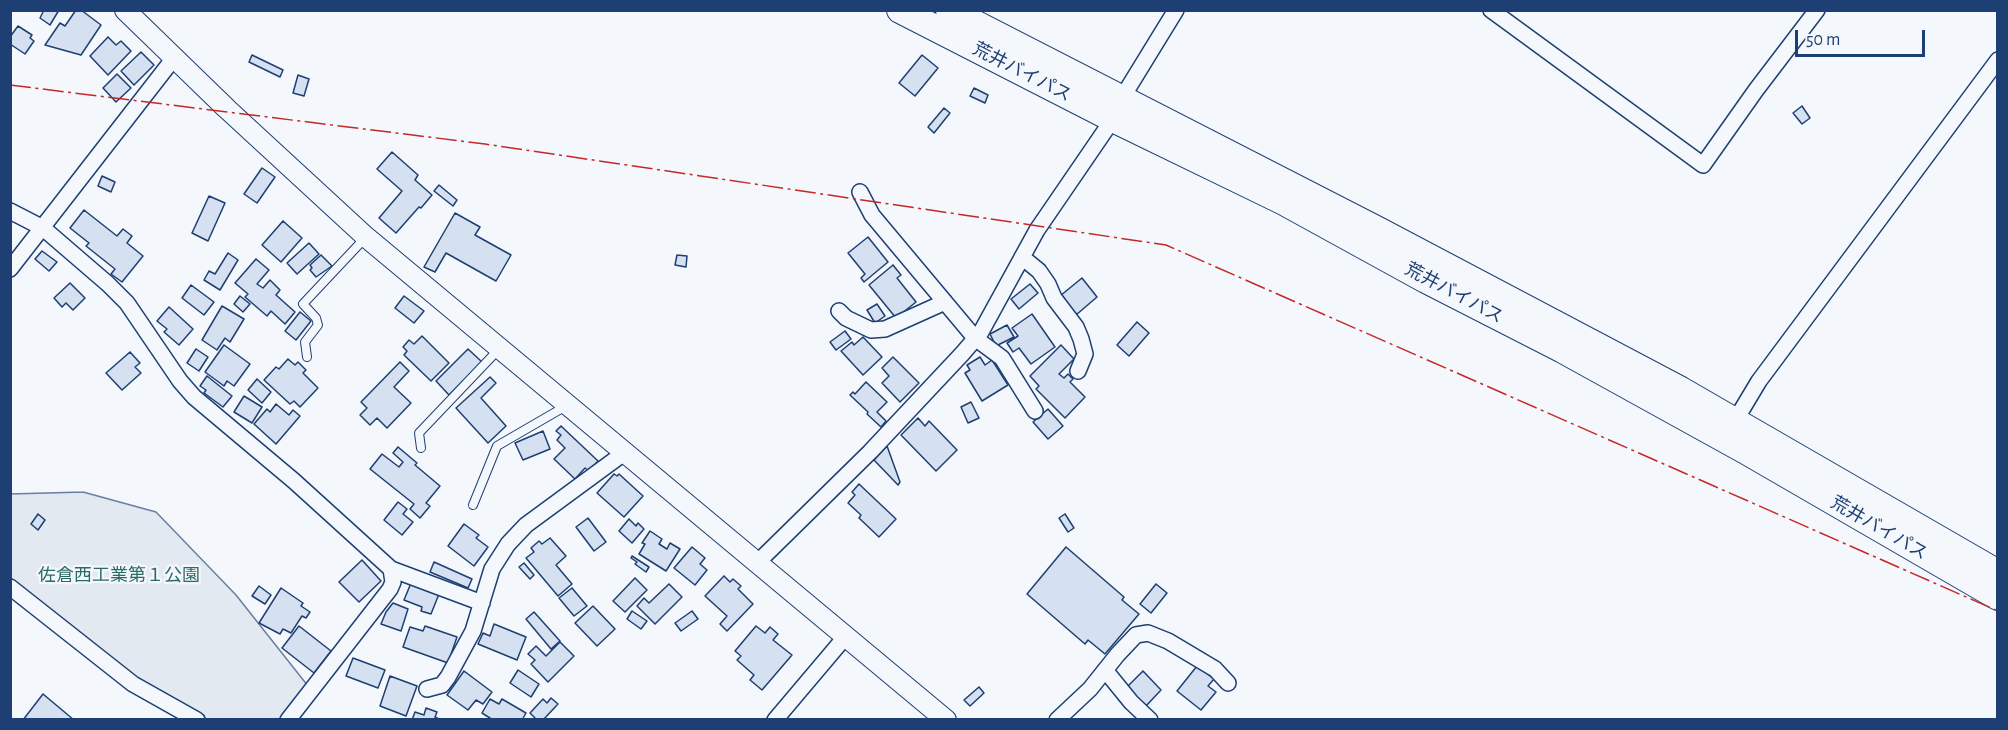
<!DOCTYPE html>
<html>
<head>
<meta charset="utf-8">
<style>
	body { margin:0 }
	#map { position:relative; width:2008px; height:730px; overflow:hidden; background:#f4f7fb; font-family:"Alegreya Sans",sans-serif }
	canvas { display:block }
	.frame { position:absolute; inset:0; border:12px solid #1d3f73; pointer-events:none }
	.scale { position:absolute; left:1795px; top:30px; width:130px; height:27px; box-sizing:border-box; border:3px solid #1d3f73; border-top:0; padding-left:8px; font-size:18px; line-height:21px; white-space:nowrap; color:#1d3f73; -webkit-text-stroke:4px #f4f7fb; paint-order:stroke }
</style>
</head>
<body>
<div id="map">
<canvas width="2008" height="730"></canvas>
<div class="frame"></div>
<div class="scale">50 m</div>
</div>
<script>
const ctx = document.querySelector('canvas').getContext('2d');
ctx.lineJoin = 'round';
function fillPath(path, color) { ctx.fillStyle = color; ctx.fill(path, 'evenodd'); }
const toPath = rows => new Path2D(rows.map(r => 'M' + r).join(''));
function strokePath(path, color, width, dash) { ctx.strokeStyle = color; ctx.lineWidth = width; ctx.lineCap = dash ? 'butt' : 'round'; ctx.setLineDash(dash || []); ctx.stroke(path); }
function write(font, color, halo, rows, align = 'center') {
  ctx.font = font + ' "Alegreya Sans","Noto Sans JP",sans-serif'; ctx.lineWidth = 4.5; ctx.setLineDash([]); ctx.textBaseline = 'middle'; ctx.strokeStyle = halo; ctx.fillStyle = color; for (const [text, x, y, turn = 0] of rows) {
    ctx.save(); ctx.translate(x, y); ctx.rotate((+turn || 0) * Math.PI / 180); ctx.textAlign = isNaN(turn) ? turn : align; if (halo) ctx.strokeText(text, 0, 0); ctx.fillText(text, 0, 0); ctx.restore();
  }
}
const green = toPath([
	[83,492,156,512,236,595,308,686,282,719,206,720,132,678,11,579,10,494,83,492]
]);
const building = toPath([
	[44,10,59,10,50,25,40,18,44,10],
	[76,10,81,10,101,25,81,55,45,45,60,23,65,26,76,10],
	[18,26,32,35,30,38,34,41,25,54,10,44,10,37,18,26],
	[108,37,116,45,121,41,131,51,108,75,90,56,108,37],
	[141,52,154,65,134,85,121,71,141,52],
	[252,55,283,70,280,77,249,62,252,55],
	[922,55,938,68,915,96,899,83,922,55],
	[117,74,131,88,116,102,103,88,117,74],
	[298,75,309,79,304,96,293,93,298,75],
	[974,88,988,95,985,103,970,96,974,88],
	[1802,106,1810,118,1802,124,1793,113,1802,106],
	[944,108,950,113,934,133,928,127,944,108],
	[392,152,418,175,415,180,432,195,421,208,419,207,396,233,379,218,402,191,377,169,392,152],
	[262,168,275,177,257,203,244,194,262,168],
	[102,176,115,182,111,192,98,186,102,176],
	[439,185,457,200,453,206,434,191,439,185],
	[209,196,225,203,208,241,192,233,209,196],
	[84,210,117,236,123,229,132,236,127,243,143,256,122,282,111,274,115,269,86,246,89,243,70,228,84,210],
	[455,213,480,227,475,235,511,255,496,281,446,253,435,272,424,267,455,213],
	[283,221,302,238,281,262,262,245,283,221],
	[868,237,888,262,864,282,861,278,865,274,848,253,868,237],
	[309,243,319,254,297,274,287,263,309,243],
	[42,251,57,262,49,271,35,259,42,251],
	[228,253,238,260,220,290,204,280,209,271,215,274,228,253],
	[321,255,332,266,316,277,310,270,312,268,310,265,321,255],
	[677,255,687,256,686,267,675,265,677,255],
	[256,259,269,270,257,284,263,288,270,280,280,290,276,295,295,312,285,324,271,311,267,316,245,297,248,294,235,283,256,259],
	[893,265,901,275,897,278,916,302,896,318,869,285,893,265],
	[1082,278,1097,297,1076,315,1060,296,1082,278],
	[70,283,85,298,73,310,66,303,62,307,54,298,70,283],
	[1030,284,1038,293,1019,309,1011,299,1030,284],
	[191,285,214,302,204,315,182,298,191,285],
	[240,296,250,304,243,312,234,304,240,296],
	[404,296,424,311,414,323,395,308,404,296],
	[877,304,885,316,875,323,867,310,877,304],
	[222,306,244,319,230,342,225,338,217,350,202,340,222,306],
	[169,307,193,329,179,345,164,332,167,329,157,321,169,307],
	[300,312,311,321,296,340,285,331,300,312],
	[1032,314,1055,347,1031,364,1019,348,1013,352,1007,343,1018,336,1012,328,1032,314],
	[1137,322,1149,333,1129,356,1117,345,1137,322],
	[1007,325,1014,337,996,346,990,334,1007,325],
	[845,331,851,339,836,350,830,342,845,331],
	[422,336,449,363,431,381,404,355,407,351,403,347,409,340,414,344,422,336],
	[863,337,882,357,863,375,841,351,852,342,854,345,863,337],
	[224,345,250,364,234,386,227,381,224,386,205,372,224,345],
	[1061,345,1074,359,1059,374,1064,378,1068,374,1073,379,1070,382,1085,397,1065,418,1036,389,1039,386,1030,376,1061,345],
	[196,349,208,357,199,371,187,363,196,349],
	[468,349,482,362,449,395,436,381,468,349],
	[130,352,140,363,135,367,141,373,122,390,106,373,130,352],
	[893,357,919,383,900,402,882,383,889,376,882,368,893,357],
	[980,357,985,365,992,360,1008,385,982,401,965,373,970,370,967,365,980,357],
	[288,359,295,365,298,362,306,370,303,373,318,388,300,407,294,401,290,404,264,380,276,367,279,369,288,359],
	[400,362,409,371,394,387,411,403,387,428,377,418,370,425,360,415,367,408,361,402,400,362],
	[207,376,232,396,223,407,204,393,206,390,200,386,207,376],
	[490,377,496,383,481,398,506,426,488,443,456,408,490,377],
	[257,379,271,392,262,403,248,390,257,379],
	[866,382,887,402,877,412,886,421,881,427,867,414,868,412,850,395,853,392,855,394,866,382],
	[244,396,262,407,252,423,234,412,244,396],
	[971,402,979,418,968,423,961,407,971,402],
	[276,404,289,415,293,410,300,416,276,444,254,424,267,409,270,412,276,404],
	[1048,409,1063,426,1048,439,1033,422,1048,409],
	[918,418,925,426,929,421,957,450,936,471,901,435,918,418],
	[561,426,598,461,589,471,585,468,575,479,554,459,565,448,557,440,561,435,556,431,561,426],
	[543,431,550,449,523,460,515,443,543,431],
	[887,446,900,482,898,485,874,460,887,446],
	[398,447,417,463,415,465,440,486,426,503,430,506,420,518,410,509,414,504,370,469,382,454,399,467,403,462,393,453,398,447],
	[614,474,617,476,619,474,643,496,624,517,597,493,614,474],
	[859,484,896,519,879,537,859,518,861,515,848,503,855,495,852,492,859,484],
	[398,502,407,509,403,514,413,522,402,535,384,520,398,502],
	[38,514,45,520,38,530,31,524,38,514],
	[1065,514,1074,528,1068,532,1059,518,1065,514],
	[588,518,606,542,594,551,576,527,588,518],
	[629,519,636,526,638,523,644,529,632,543,619,531,629,519],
	[464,524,479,535,476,538,488,547,474,566,448,546,464,524],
	[650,531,662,539,659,544,667,549,670,543,680,549,666,571,639,554,645,544,642,543,650,531],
	[550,538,566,556,556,565,572,584,558,596,526,558,534,552,531,548,539,541,542,544,550,538],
	[692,547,705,558,700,564,707,570,695,585,674,568,692,547],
	[1066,547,1124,597,1122,600,1139,614,1105,654,1088,640,1085,644,1027,594,1066,547],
	[632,556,649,567,646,572,635,564,637,562,631,558,632,556],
	[362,560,381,581,359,602,339,582,362,560],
	[434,562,472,579,468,588,430,572,434,562],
	[524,563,534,575,530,579,519,567,524,563],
	[724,576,730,582,733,579,741,586,738,589,753,604,727,631,720,624,727,616,705,596,724,576],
	[635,578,647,590,625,612,613,601,635,578],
	[411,583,439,594,431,614,421,611,422,607,404,600,411,583],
	[669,584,682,597,655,624,637,606,644,598,649,603,669,584],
	[1156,584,1167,593,1151,613,1140,604,1156,584],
	[259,586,271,595,265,604,252,596,259,586],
	[281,588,303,603,301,606,310,612,306,618,302,616,291,633,283,629,280,634,259,623,281,588],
	[572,588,587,606,574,616,559,598,572,588],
	[393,603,408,609,401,631,381,624,386,612,393,603],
	[593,606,615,629,597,646,575,623,593,606],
	[632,611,647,621,641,629,627,619,632,611],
	[692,611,698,619,681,631,675,623,692,611],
	[534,612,560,641,551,649,526,619,534,612],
	[494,624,526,637,517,660,478,644,483,633,490,636,494,624],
	[299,626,331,651,314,673,282,648,299,626],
	[425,626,457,637,448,663,403,647,410,627,423,631,425,626],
	[756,626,765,633,770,627,778,634,773,640,792,655,762,690,750,680,754,675,737,660,741,656,735,651,756,626],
	[560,642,574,656,548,682,531,664,535,660,528,654,536,646,546,656,560,642],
	[353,658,385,670,378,688,346,676,353,658],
	[1197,666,1214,679,1208,686,1216,692,1201,710,1177,691,1197,666],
	[518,670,539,684,531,697,510,683,518,670],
	[464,671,492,692,483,704,476,700,468,710,447,695,464,671],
	[1143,671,1161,690,1145,707,1126,688,1143,671],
	[390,676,417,686,406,716,380,706,390,676],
	[979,687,984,693,970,706,964,700,979,687],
	[43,694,74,720,23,720,43,694],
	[551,698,558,704,543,720,537,720,530,713,543,699,547,703,551,698],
	[490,699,499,704,502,699,526,713,522,720,493,720,482,713,490,699],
	[426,708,437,712,435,717,441,720,412,720,415,712,424,715,426,708]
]);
const service = toPath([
	[307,357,305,342,318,325,316,318,303,304,365,238],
	[421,448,419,433,499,349],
	[473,505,497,446,566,406]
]);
const minor = toPath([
	[1491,10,1703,165,1756,90,1817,10],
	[1122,98,1176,10],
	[860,192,872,215,975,338,1002,358,1035,411],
	[10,211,43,228,108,284,127,303,180,381,194,397,294,481,391,569,393,582,390,589,288,720],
	[1022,257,1039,271,1048,284,1054,298,1076,327,1081,339,1085,354,1078,371],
	[10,269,174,58],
	[839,311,846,318,871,330,885,329,945,302],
	[1735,421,1759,381,1998,60],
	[757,563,870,452,962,354,981,332,1037,230,1113,119],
	[391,569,482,603],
	[10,587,133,684,197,720],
	[1105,670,1131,702,1150,720],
	[427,689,442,685,448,677,473,631,492,569,508,544,526,525,624,453],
	[775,720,846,636],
	[1057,720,1090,689,1118,654,1136,635,1148,633,1168,641,1215,669,1228,683]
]);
const tertiary = toPath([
	[125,10,226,108,366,237,946,720]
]);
const trunk = toPath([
	[900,10,1113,119,1284,202,1426,280,1563,350,1746,451,1998,597],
	[949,10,1378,230,1681,390,1998,573]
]);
const power = toPath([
	[10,85,485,144,1166,245,1998,611]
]);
const streetNames = [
	["荒井バイパス",1022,72,27],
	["荒井バイパス",1454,293,28],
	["荒井バイパス",1879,528,30]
];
const parkNames = [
	["佐倉西工業第１公園",119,576]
];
fillPath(green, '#e3e9f0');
strokePath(green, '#687fa3', 1.5);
fillPath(building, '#d5e0f0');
strokePath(building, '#1d3f73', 1.5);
strokePath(service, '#1d3f73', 10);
strokePath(minor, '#1d3f73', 18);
strokePath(tertiary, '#1d3f73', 22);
strokePath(trunk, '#1d3f73', 28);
strokePath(service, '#f4f7fb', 8);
strokePath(minor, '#f4f7fb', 15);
strokePath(tertiary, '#f4f7fb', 20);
strokePath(trunk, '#f4f7fb', 26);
strokePath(power, '#c62828', 1.5, [21, 4.5, 3, 4.5]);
write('18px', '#1d3f73', '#f4f7fb', streetNames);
write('18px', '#2c6c60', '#f4f7fb', parkNames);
</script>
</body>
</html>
